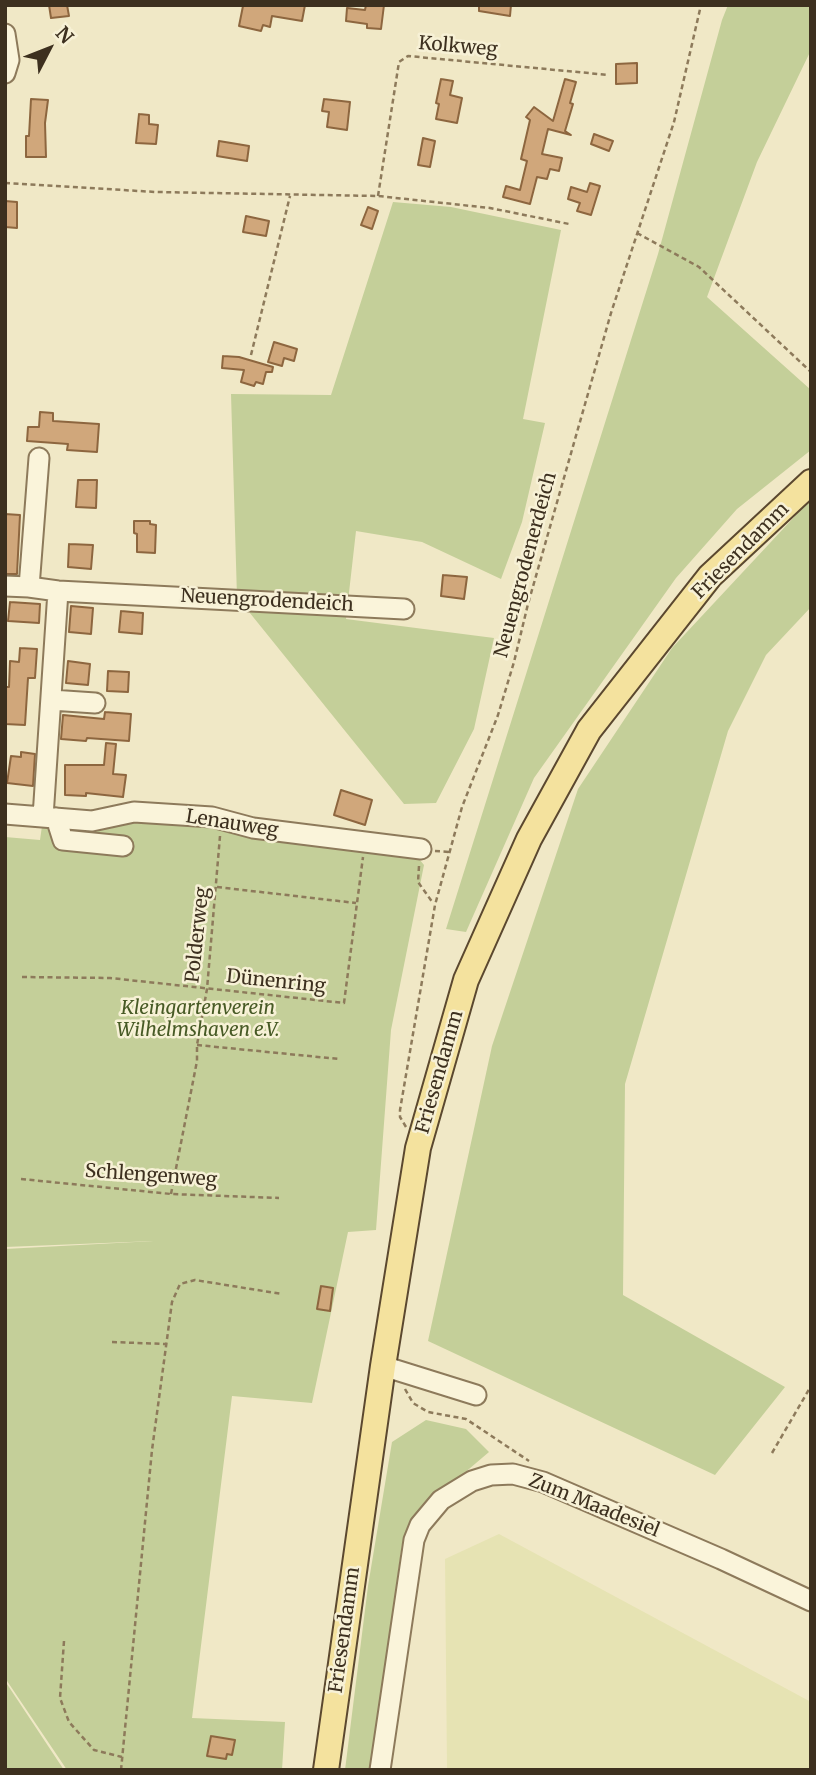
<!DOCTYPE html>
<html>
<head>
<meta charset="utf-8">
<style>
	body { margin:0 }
	#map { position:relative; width:816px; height:1775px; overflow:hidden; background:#f0e8c6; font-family:Merriweather,serif }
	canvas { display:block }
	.frame { position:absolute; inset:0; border:7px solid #3d301f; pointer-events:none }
	.north { position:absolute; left:14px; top:14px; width:70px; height:70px; -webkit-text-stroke:5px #f7f1d6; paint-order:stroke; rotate:48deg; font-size:19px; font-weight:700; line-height:28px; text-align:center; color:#3d301f }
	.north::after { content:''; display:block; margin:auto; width:24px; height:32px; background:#3d301f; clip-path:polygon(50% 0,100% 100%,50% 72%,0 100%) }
</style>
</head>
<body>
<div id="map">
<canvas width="816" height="1775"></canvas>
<div class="frame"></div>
<div class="north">N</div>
</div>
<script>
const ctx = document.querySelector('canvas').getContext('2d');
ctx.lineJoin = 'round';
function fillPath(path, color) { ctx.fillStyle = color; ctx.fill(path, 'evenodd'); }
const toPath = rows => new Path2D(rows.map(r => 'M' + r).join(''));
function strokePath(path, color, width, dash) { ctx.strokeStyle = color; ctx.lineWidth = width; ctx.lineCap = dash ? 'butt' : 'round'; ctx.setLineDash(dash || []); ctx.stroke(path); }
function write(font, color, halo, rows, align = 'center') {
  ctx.font = font + ' Merriweather,serif'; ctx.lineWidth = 5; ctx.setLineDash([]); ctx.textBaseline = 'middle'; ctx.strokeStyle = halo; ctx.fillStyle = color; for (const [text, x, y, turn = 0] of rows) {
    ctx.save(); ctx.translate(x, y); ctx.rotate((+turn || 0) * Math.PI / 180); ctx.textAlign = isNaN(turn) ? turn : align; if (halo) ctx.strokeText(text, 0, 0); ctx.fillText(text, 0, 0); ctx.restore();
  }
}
const farmland = toPath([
	[499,1534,811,1702,811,1770,447,1770,445,1559]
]);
const green = toPath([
	[728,5,811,5,811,50,757,162,707,297,811,390,811,450,737,509,676,578,534,778,466,932,446,929,658,254,722,20],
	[393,202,451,207,561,230,523,419,545,423,522,522,501,579,422,542,356,531,346,619,494,638,474,729,436,803,404,804,237,597,231,394,331,395],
	[811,499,811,607,766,655,728,731,625,1084,623,1295,785,1387,715,1475,428,1341,492,1046,578,789,672,648],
	[147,817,415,854,424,865,391,1030,376,1230,348,1232,312,1403,232,1396,192,1718,285,1722,282,1770,67,1770,5,1678,5,1249,154,1241,5,1247,5,837,40,840,42,826],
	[426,1420,466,1429,489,1452,429,1503,402,1544,371,1770,345,1770,368,1586,392,1442],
	[5,1681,64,1770,5,1770]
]);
const building = toPath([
	[49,5,67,5,69,16,51,18,49,5],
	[246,5,305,5,302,21,272,16,270,27,263,25,261,31,239,26,243,6,246,5],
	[366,5,384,5,381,29,367,28,367,24,346,21,347,8,365,10,366,5],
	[479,5,511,5,510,16,479,11,479,5],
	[637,63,637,83,616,84,616,64,637,63],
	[441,79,453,81,450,95,462,98,457,123,436,119,439,104,436,103,441,79],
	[565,79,576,82,570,103,573,104,565,131,571,135,548,129,542,154,562,158,559,171,550,169,547,179,537,177,530,204,503,197,506,186,520,190,527,161,521,159,530,120,526,117,534,107,553,121,565,79],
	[31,99,48,100,45,123,46,157,26,157,26,136,29,136,31,99],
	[324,99,350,102,347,130,327,127,329,112,322,111,324,99],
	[139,114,149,115,149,124,158,125,156,144,136,143,139,114],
	[594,134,613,141,609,151,591,144,594,134],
	[423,138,435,141,430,167,418,165,423,138],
	[219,141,249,146,247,161,217,156,219,141],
	[590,183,600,186,591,215,577,211,580,203,568,199,571,187,587,192,590,183],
	[5,201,17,202,17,228,5,227,5,201],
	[368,207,378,211,372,229,361,225,368,207],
	[246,216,269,221,266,236,243,232,246,216],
	[274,342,297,349,294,361,284,358,282,366,268,362,274,342],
	[223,356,239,357,273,367,272,372,266,372,263,384,256,382,254,386,241,382,244,370,222,368,223,356],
	[40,412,53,413,53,421,99,424,97,452,67,450,68,444,27,441,28,427,39,427,40,412],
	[78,480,97,480,96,508,76,507,78,480],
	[5,514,20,515,17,574,5,574,5,514],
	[134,521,150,521,150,524,156,525,155,553,137,552,137,534,134,533,134,521],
	[69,544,93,545,91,569,68,567,69,544],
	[443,575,467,577,464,599,441,596,443,575],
	[10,602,40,604,39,623,8,621,10,602],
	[71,606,93,608,91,634,69,632,71,606],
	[121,611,143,613,142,634,119,632,121,611],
	[20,648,37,649,35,678,28,678,25,725,5,724,5,687,9,687,10,661,19,662,20,648],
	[68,661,90,664,88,685,66,683,68,661],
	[108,671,129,672,128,692,107,691,108,671],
	[105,712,131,714,129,741,87,738,86,741,61,739,63,715,104,719,105,712],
	[106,743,116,744,113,774,126,775,123,797,86,793,86,796,65,795,65,765,104,765,106,743],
	[21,752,35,754,33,786,7,783,11,756,21,757,21,752],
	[341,790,372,800,365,825,334,815,341,790],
	[321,1286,333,1288,330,1311,317,1309,321,1286],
	[211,1736,235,1740,232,1755,227,1754,226,1759,207,1756,211,1736]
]);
const path = toPath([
	[5,183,156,192,378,196,490,208,569,224],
	[378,196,399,62,408,56,609,75],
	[637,233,699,267,811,372],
	[251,355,290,196],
	[435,851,450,852],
	[419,866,418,882,433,903],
	[217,887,356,903],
	[22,977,110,978,344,1003,363,857],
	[197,1045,339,1059],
	[406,1127,400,1117,400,1110,435,905,462,807,498,715,514,662,528,604,611,313,674,122,701,5],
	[21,1179,171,1194,279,1198],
	[171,1194,197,1061,197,1045,207,989,220,836],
	[112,1342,166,1344],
	[405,1389,413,1403,428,1412,466,1419,529,1461],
	[772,1453,811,1386],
	[64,1641,60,1698,69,1722,94,1750,122,1757],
	[121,1770,152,1450,172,1302,180,1284,195,1280,282,1294]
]);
const minor = toPath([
	[5,34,9,60,5,73],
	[5,586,29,587,39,458],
	[29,587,58,591,404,609],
	[51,700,95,703],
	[5,814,92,821,134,812,212,817,253,828,421,849],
	[43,817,58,591],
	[56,818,63,840,123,846],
	[383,1366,476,1395],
	[380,1770,414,1540,420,1525,441,1500,472,1481,491,1475,513,1474,543,1482,721,1559,811,1601]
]);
const major = toPath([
	[326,1770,383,1366,418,1148,466,980,529,839,589,730,710,576,811,482]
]);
const streetNames = [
	["Kolkweg",458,47,5],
	["Friesendamm",741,551,-45],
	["Neuengrodenerdeich",526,565,-75],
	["Neuengrodendeich",267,601,3],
	["Lenauweg",232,824,9],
	["Polderweg",198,935,-84],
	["Dünenring",276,982,6],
	["Friesendamm",440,1072,-74],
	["Schlengenweg",151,1176,4],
	["Zum Maadesiel",594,1506,22],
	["Friesendamm",345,1630,-82]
];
const parkNames = [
	["Kleingartenverein",198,1009],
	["Wilhelmshaven e.V.",198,1031]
];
fillPath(farmland, '#e6e3b3');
fillPath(green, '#c4cf99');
fillPath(building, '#d0a77b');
strokePath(building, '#8d663f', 2);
strokePath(minor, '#8d7a5b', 23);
strokePath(major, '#5b482f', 28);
strokePath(path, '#8d7a5b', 2.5, [5, 3.5]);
strokePath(minor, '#faf4da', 19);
strokePath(major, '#f4e29e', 24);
write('19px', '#3d301f', '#f7f1d6', streetNames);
write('italic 19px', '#475a25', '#f7f1d6', parkNames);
</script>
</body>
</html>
